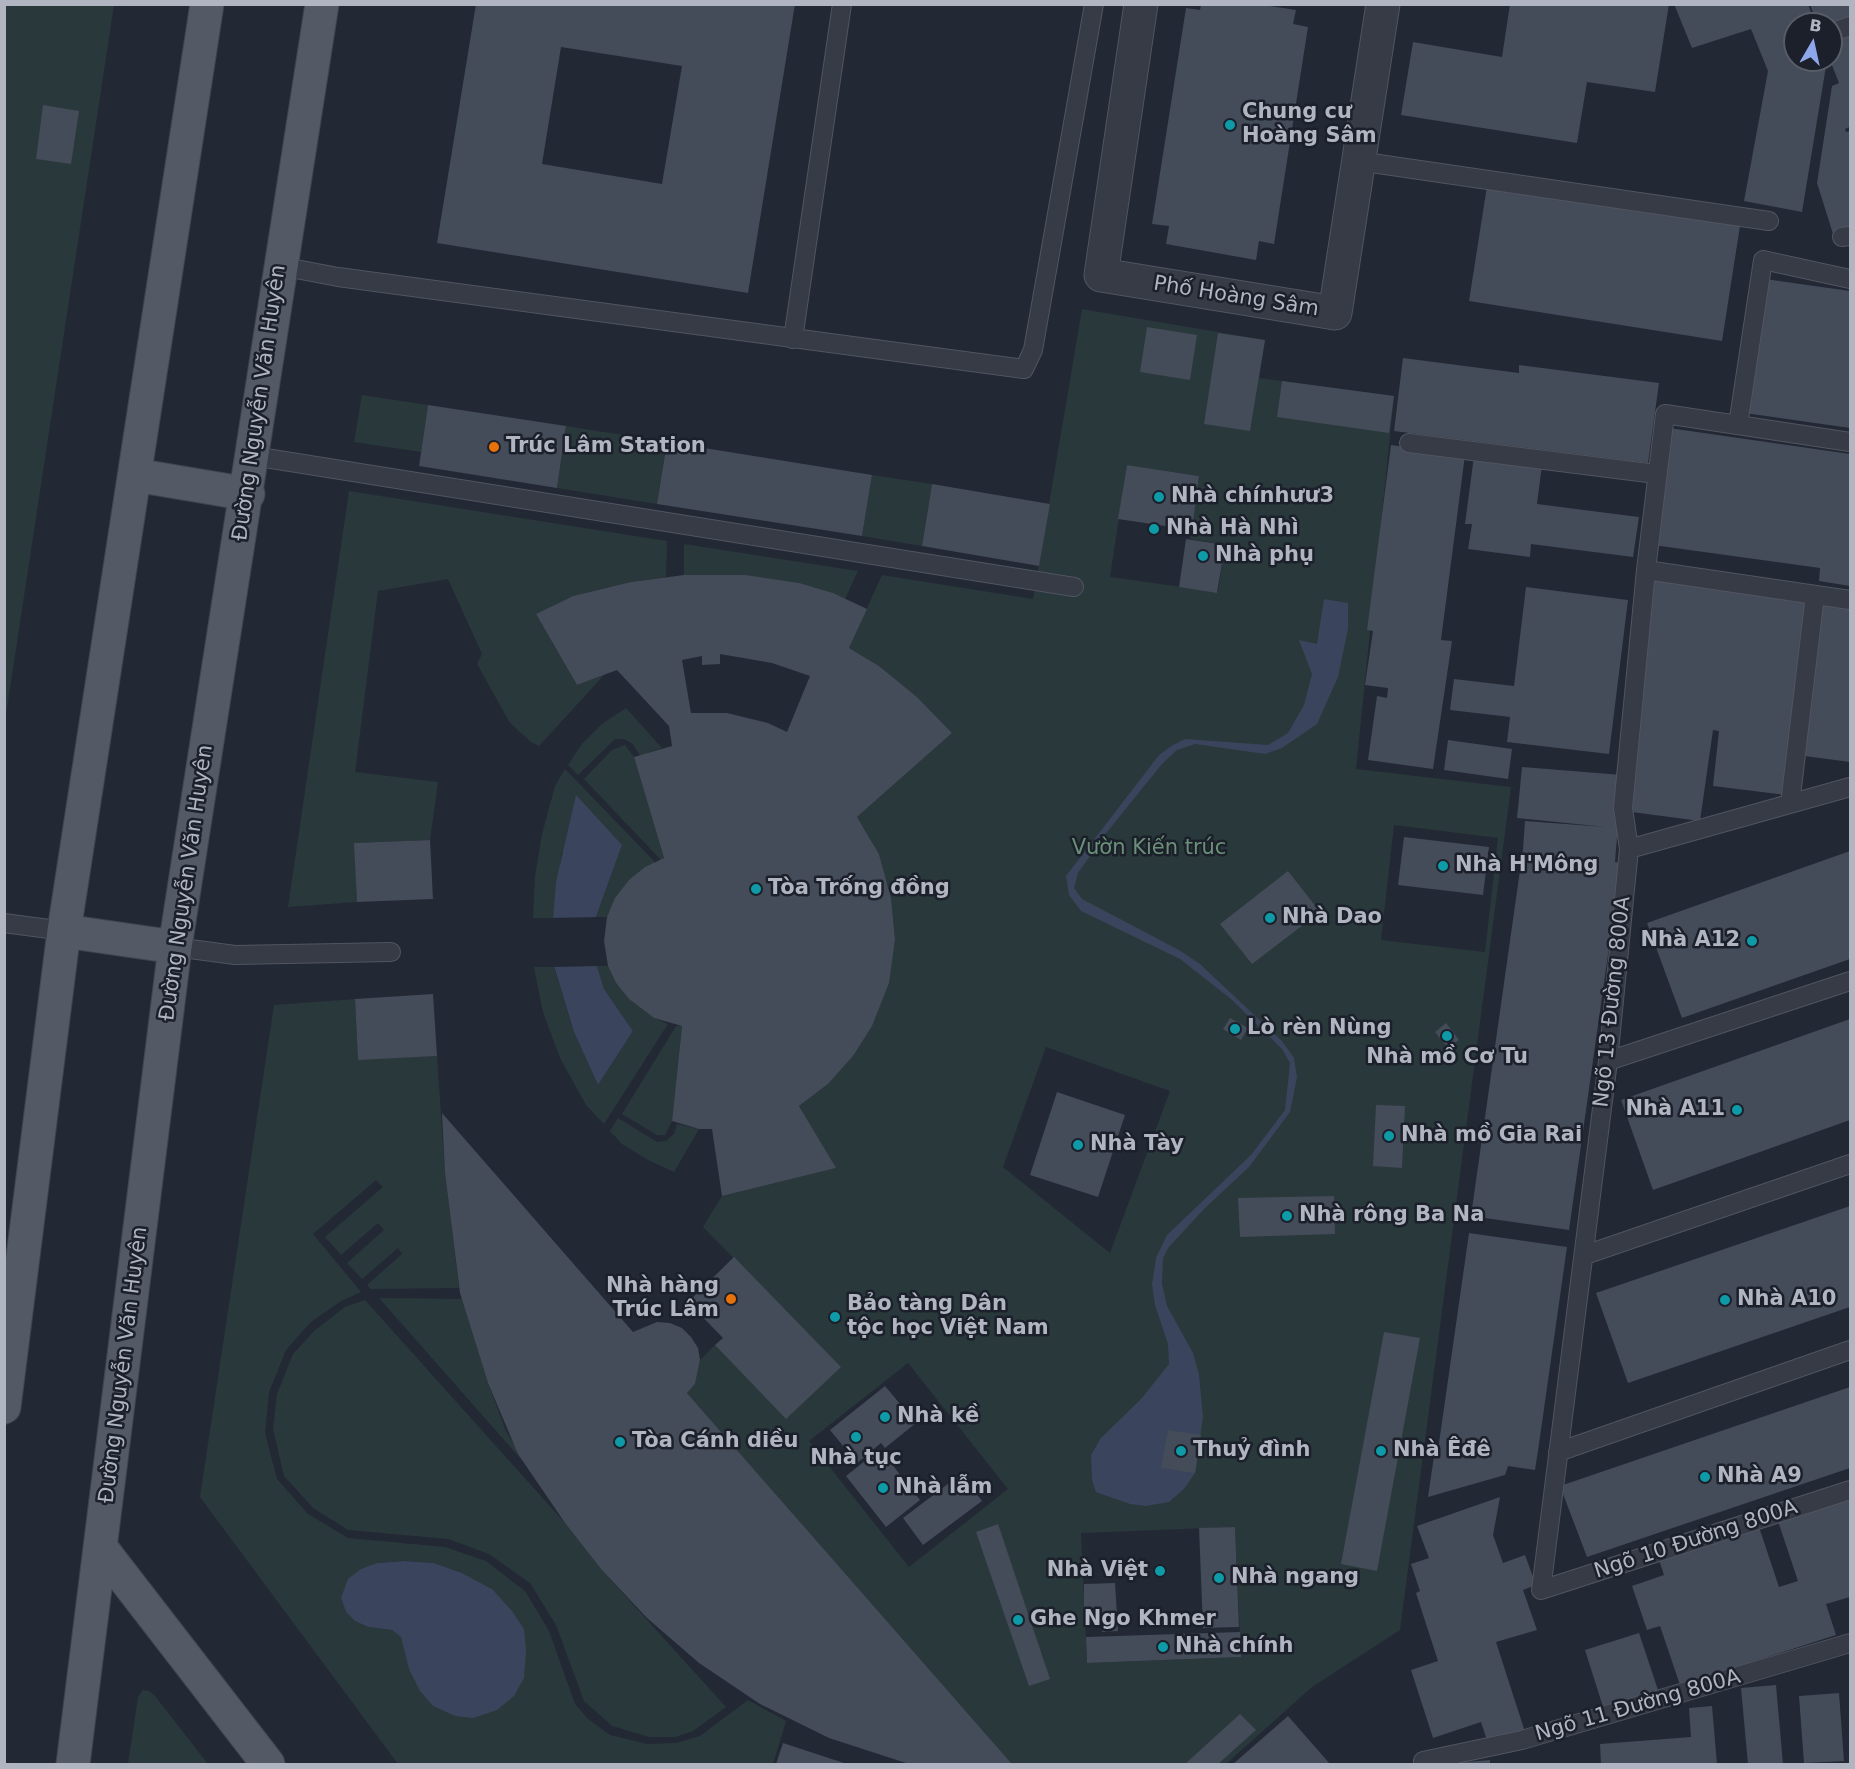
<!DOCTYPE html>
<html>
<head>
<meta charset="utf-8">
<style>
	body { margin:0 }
	#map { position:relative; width:1855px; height:1769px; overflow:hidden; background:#232835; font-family:"DejaVu Sans",sans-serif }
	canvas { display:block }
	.frame { position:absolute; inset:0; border:6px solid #b1b5c2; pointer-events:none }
	.north { position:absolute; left:1783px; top:12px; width:60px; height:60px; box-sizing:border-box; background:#1b202a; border:2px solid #575c67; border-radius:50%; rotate:9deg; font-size:16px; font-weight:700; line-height:24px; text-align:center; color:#b1b5c2 }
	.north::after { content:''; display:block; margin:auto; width:21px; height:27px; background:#8ea6ea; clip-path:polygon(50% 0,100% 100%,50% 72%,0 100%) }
</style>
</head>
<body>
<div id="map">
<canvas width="1855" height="1769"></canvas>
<div class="frame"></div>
<div class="north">B</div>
</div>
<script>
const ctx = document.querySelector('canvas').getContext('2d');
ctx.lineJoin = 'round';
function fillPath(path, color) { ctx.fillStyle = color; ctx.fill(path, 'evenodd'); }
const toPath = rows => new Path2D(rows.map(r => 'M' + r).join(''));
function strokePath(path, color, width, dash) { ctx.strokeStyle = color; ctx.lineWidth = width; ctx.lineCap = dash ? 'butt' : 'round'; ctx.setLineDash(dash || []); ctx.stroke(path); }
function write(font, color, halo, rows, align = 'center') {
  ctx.font = font + ' "DejaVu Sans",sans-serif'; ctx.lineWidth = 5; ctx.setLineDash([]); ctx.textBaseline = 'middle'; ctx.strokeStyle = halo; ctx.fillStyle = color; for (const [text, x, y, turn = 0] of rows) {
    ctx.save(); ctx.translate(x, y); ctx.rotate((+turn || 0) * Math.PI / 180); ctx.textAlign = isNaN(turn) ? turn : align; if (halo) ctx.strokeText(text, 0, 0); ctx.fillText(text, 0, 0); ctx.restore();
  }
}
const green = toPath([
	[5,5,114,5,5,721],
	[1082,309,1265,340,1259,378,1394,396,1356,769,1511,787,1400,1630,1312,1687,1226,1764,1012,1764,687,1393,695,1384,700,1360,715,1345,841,1367,703,1227,722,1196,835,1168,799,1106,828,1084,853,1056,895,939,891,898,879,854,857,817,952,733,917,697,879,666,849,648,882,575,1033,599],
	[1127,465,1199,476,1190,539,1225,545,1218,592,1110,577],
	[1394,825,1498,838,1485,952,1381,940],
	[1046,1047,1170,1091,1110,1253,1003,1167],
	[908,1363,1008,1489,909,1567,809,1441],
	[1235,1527,1241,1657,1087,1663,1081,1533],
	[362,395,428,405,421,452,354,442],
	[566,426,667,442,657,504,557,488],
	[872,475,932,484,922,546,862,536],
	[349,491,667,541,666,577,631,582,573,596,536,614,577,685,604,675,539,746,531,742,510,723,477,664,482,654,448,579,378,591,355,772,438,782,430,840,355,843,357,902,288,907],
	[684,544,858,571,845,599,684,575],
	[626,708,662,748,640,756,633,744,624,739,615,739,578,775,568,765,581,745,602,724],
	[625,745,634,757,664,858,661,860,584,779,612,750],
	[565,769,655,862,607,917,596,917,622,845,562,852,553,918,533,918,535,876,542,834,555,786],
	[597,966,608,966,616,983,629,999,654,1018,668,1024,604,1124,586,1105,560,1058,543,1012,534,967,554,967,574,1032,598,1085,633,1031,604,989],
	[355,999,358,1059,437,1056,445,1173,459,1288,371,1289,367,1285,402,1254,398,1248,362,1279,347,1263,384,1230,378,1223,341,1255,325,1237,383,1187,376,1180,313,1234,361,1292,341,1301,311,1322,286,1350,269,1392,265,1433,277,1479,308,1514,348,1538,445,1547,486,1561,525,1591,549,1631,575,1704,588,1719,610,1735,647,1744,676,1743,700,1736,748,1700,786,1721,773,1764,398,1764,200,1497,274,1005],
	[404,1561,434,1563,462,1573,492,1589,406,1651,402,1637,392,1630,368,1627,355,1621,346,1612,341,1598,377,1563],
	[676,1026,682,1026,672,1121,665,1135,657,1135,622,1114],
	[618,1118,657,1142,666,1141,674,1134,677,1124,699,1129,674,1172,648,1160,622,1144,610,1131],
	[379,1298,462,1299,488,1383,506,1431,527,1466],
	[365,1300,565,1523,601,1569,726,1707,693,1731,675,1737,649,1737,612,1726,584,1701,556,1625,530,1583,489,1554,448,1539,348,1530,313,1508,284,1476,273,1429,277,1394,293,1354,314,1331,345,1307],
	[143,1690,149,1691,155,1696,208,1764,128,1764,138,1697]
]);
const water = toPath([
	[1324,599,1348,603,1348,629,1338,677,1317,724,1282,748,1265,754,1195,744,1177,750,1162,764,1107,832,1078,873,1074,888,1082,899,1179,950,1200,964,1282,1041,1294,1058,1297,1077,1290,1112,1249,1167,1204,1209,1169,1247,1163,1258,1162,1284,1167,1306,1193,1353,1199,1374,1203,1417,1195,1473,1184,1489,1169,1502,1146,1506,1130,1504,1096,1492,1092,1480,1091,1455,1101,1438,1142,1398,1169,1364,1168,1344,1155,1305,1152,1284,1156,1258,1167,1235,1251,1155,1285,1110,1290,1063,1282,1049,1231,999,1180,959,1081,911,1069,895,1066,876,1159,755,1173,745,1185,739,1268,745,1288,733,1304,705,1312,674,1299,640,1317,644],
	[576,795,622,845,596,917,597,966,604,989,633,1031,598,1085,574,1032,554,966,553,918,556,882],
	[404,1561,434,1563,462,1573,492,1589,512,1611,524,1629,526,1650,524,1678,514,1696,497,1710,473,1718,455,1716,433,1706,420,1691,409,1669,401,1637,392,1630,368,1627,355,1621,346,1612,341,1598,348,1579,361,1569,377,1563]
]);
const pier = toPath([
	[599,917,600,966,551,967,550,918]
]);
const building = toPath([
	[476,4,795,4,748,293,437,243],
	[561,47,682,66,662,184,542,164],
	[1201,4,1257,4,1296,10,1293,24,1308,27,1274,244,1259,241,1256,260,1166,244,1169,226,1152,224,1186,8,1200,10],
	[1510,4,1669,4,1655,92,1587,82,1577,143,1401,115,1413,42,1502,57],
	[1674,4,1808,4,1815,24,1795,24,1795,60,1827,60,1802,212,1744,201,1768,71,1751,29,1692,48],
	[1810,4,1850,4,1850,23,1817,24],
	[1850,28,1850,127,1845,129,1846,132,1850,131,1850,232,1834,237,1817,183,1832,86,1839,83,1830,60,1831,34],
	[43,105,79,111,71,164,36,159],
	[1487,186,1740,226,1722,341,1469,301],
	[1765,279,1850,291,1850,428,1745,413],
	[1147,327,1197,335,1190,380,1140,372],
	[1218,333,1265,340,1250,431,1204,424],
	[1403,358,1519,373,1519,365,1659,383,1648,463,1394,431],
	[1282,381,1394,396,1389,433,1277,417],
	[428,405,566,426,557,488,419,466],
	[1669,428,1850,454,1850,586,1819,581,1820,568,1653,545],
	[667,442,872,475,862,536,657,504],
	[1391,445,1465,455,1441,640,1452,641,1433,769,1368,760,1377,696,1387,698,1388,688,1365,685,1373,631,1367,630],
	[1474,456,1542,465,1537,504,1639,517,1633,557,1531,544,1530,557,1468,549,1472,524,1465,524],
	[1127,465,1199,476,1192,530,1118,519],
	[932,484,1050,504,1039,566,922,546],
	[1186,539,1225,545,1217,593,1179,587],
	[684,575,745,575,799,583,833,593,867,609,849,648,879,666,917,697,952,733,857,817,879,854,891,898,895,939,889,983,872,1026,853,1056,828,1084,799,1106,836,1168,722,1196,712,1129,699,1129,672,1121,682,1026,654,1018,629,999,616,983,608,966,604,941,607,917,615,898,629,880,645,867,664,858,634,757,672,746,669,726,617,670,577,685,536,614,573,596,631,582],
	[720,654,772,663,810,676,787,732,768,723,727,713,691,713,682,660,702,656,702,665,720,664],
	[1655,578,1810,598,1786,795,1713,786,1719,731,1713,730,1700,821,1624,811],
	[1526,587,1628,600,1609,754,1507,742,1510,717,1450,710,1454,679,1514,686],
	[1819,599,1850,604,1850,762,1797,755],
	[1448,740,1512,749,1508,779,1444,770],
	[1522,767,1622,775,1615,862,1621,863,1569,1230,1471,1216,1523,849,1525,821,1606,827,1517,818],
	[1404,837,1489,847,1483,895,1398,885],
	[430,840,433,899,357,902,354,843],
	[1850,851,1850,959,1682,1018,1647,923],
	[1288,871,1320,912,1252,964,1220,924],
	[433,994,437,1056,358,1060,355,999],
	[1230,1018,1248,1028,1241,1040,1223,1029],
	[1850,1019,1850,1120,1653,1190,1621,1100],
	[1446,1023,1459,1040,1448,1048,1435,1032],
	[1057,1092,1125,1115,1098,1197,1030,1175],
	[1376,1105,1405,1106,1402,1168,1373,1166],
	[442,1113,633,1332,657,1322,670,1323,682,1328,691,1337,698,1348,700,1360,695,1384,687,1393,1012,1764,909,1764,829,1738,760,1704,699,1663,647,1618,601,1569,565,1523,518,1454,488,1383,460,1293,445,1173],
	[1334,1196,1335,1234,1240,1237,1238,1198],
	[1850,1206,1850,1307,1628,1383,1596,1293],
	[1469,1233,1567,1247,1539,1444,1535,1470,1508,1466,1505,1475,1428,1497,1434,1456,1437,1457],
	[734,1257,841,1367,786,1419,715,1345,723,1338,688,1302],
	[1384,1332,1420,1338,1377,1571,1341,1564],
	[885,1386,916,1423,885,1448,881,1443,857,1463,830,1430],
	[1850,1387,1850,1468,1587,1557,1560,1486],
	[1168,1430,1201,1435,1195,1473,1161,1468],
	[880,1449,920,1500,886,1527,846,1476],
	[961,1474,982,1501,923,1545,903,1518],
	[1500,1497,1493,1535,1503,1563,1525,1555,1536,1585,1523,1590,1537,1630,1496,1642,1526,1735,1489,1746,1481,1722,1433,1738,1411,1670,1438,1661,1416,1593,1420,1591,1411,1564,1429,1558,1417,1526],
	[1850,1497,1850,1597,1826,1604,1836,1635,1680,1685,1660,1626,1647,1630,1632,1586,1664,1575,1659,1560,1759,1527,1779,1587,1798,1581,1778,1521],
	[998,1524,1050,1679,1029,1686,976,1532],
	[1235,1527,1239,1627,1203,1628,1199,1528],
	[1115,1583,1118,1631,1102,1632,1100,1608,1084,1608,1084,1584],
	[1240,1632,1241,1657,1087,1663,1086,1637],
	[1639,1633,1659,1693,1604,1710,1585,1650],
	[1776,1685,1783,1764,1748,1764,1741,1688],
	[1839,1693,1844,1761,1804,1763,1799,1696],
	[1712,1706,1717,1764,1601,1764,1600,1744,1691,1737,1689,1708],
	[1240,1714,1256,1730,1218,1764,1185,1764],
	[1288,1716,1330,1764,1233,1764],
	[783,1743,847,1764,776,1764],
	[1490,1760,1490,1764,1458,1764,1458,1763]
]);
const lane = toPath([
	[1833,32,1850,26],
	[1358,161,1769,221],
	[1842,237,1850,236],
	[280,266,338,277,1024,369,1033,350,1094,4],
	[793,339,842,4],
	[1738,425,1763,260,1850,279],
	[1850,442,1665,414,1646,570,1623,808,1629,849,1608,1061,1541,1590,1850,1490],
	[1409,443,1656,474],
	[253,456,1074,587],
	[1646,570,1850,600],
	[1790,804,1815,595],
	[1629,849,1850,787],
	[4,923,64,931],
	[175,947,235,955,391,952],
	[1608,1061,1850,981],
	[1585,1255,1850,1164],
	[1558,1452,1850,1350],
	[1423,1761,1522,1740,1850,1643]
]);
const street = toPath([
	[1141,4,1101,275,1335,313,1383,4]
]);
const primary = toPath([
	[135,475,248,494],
	[64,931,175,947],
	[4,1407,64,931,207,4],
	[101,1548,268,1764],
	[73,1764,175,947,322,4]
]);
const markers = [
	[1230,125,6,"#0f9aa8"],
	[494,447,6,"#e8710a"],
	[1159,497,6,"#0f9aa8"],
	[1154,529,6,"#0f9aa8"],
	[1203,556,6,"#0f9aa8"],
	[1443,866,6,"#0f9aa8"],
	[756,889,6,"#0f9aa8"],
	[1270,918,6,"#0f9aa8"],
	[1752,941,6,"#0f9aa8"],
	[1235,1029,6,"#0f9aa8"],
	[1447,1036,6,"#0f9aa8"],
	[1737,1110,6,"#0f9aa8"],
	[1389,1136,6,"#0f9aa8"],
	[1078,1145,6,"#0f9aa8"],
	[1287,1216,6,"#0f9aa8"],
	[731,1299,6,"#e8710a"],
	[1725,1300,6,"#0f9aa8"],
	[835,1317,6,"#0f9aa8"],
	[885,1417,6,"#0f9aa8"],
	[856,1437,6,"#0f9aa8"],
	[620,1442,6,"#0f9aa8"],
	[1181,1451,6,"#0f9aa8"],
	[1381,1451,6,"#0f9aa8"],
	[1705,1477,6,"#0f9aa8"],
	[883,1488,6,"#0f9aa8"],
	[1160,1571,6,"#0f9aa8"],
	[1219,1578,6,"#0f9aa8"],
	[1018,1620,6,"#0f9aa8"],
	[1163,1647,6,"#0f9aa8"]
];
const poiNames = [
	["Chung cư",1242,113],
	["Hoàng Sâm",1242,137],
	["Trúc Lâm Station",506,447],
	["Nhà chínhưư3",1171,497],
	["Nhà Hà Nhì",1166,529],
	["Nhà phụ",1215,556],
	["Nhà H'Mông",1455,866],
	["Tòa Trống đồng",768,889],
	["Nhà Dao",1282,918],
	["Nhà A12",1740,941,"right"],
	["Lò rèn Nùng",1247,1029],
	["Nhà mồ Cơ Tu",1447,1058,"center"],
	["Nhà A11",1725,1110,"right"],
	["Nhà mồ Gia Rai",1401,1136],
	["Nhà Tày",1090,1145],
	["Nhà rông Ba Na",1299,1216],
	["Nhà hàng",719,1287,"right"],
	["Trúc Lâm",719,1311,"right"],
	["Nhà A10",1737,1300],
	["Bảo tàng Dân",847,1305],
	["tộc học Việt Nam",847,1329],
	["Nhà kề",897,1417],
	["Tòa Cánh diều",632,1442],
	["Thuỷ đình",1193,1451],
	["Nhà Êđê",1393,1451],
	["Nhà tục",856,1459,"center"],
	["Nhà A9",1717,1477],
	["Nhà lẫm",895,1488],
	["Nhà Việt",1148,1571,"right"],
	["Nhà ngang",1231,1578],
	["Ghe Ngo Khmer",1030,1620],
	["Nhà chính",1175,1647]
];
const streetNames = [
	["Phố Hoàng Sâm",1236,297,9],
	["Đường Nguyễn Văn Huyên",260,403,-82],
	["Đường Nguyễn Văn Huyên",187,883,-82],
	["Ngõ 13 Đường 800A",1613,1002,-84],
	["Đường Nguyễn Văn Huyên",124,1365,-83],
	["Ngõ 10 Đường 800A",1696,1540,-18],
	["Ngõ 11 Đường 800A",1638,1706,-16]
];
const parkNames = [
	["Vườn Kiến trúc",1149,849]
];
fillPath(green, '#29383a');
fillPath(water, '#3a445c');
fillPath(pier, '#232835');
fillPath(building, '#444b59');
strokePath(lane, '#515561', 20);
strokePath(street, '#515561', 35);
strokePath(primary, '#3f444f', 35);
strokePath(lane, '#363b46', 18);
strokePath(street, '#363b46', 33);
strokePath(primary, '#545966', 33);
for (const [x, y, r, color] of markers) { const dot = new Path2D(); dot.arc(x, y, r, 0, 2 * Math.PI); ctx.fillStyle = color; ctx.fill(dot); strokePath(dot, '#1b202a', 2); }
write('bold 21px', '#b1b5c2', '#1b202a', poiNames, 'left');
write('21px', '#b1b5c2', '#1b202a', streetNames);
write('21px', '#6b9078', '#1b202a', parkNames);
</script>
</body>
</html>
